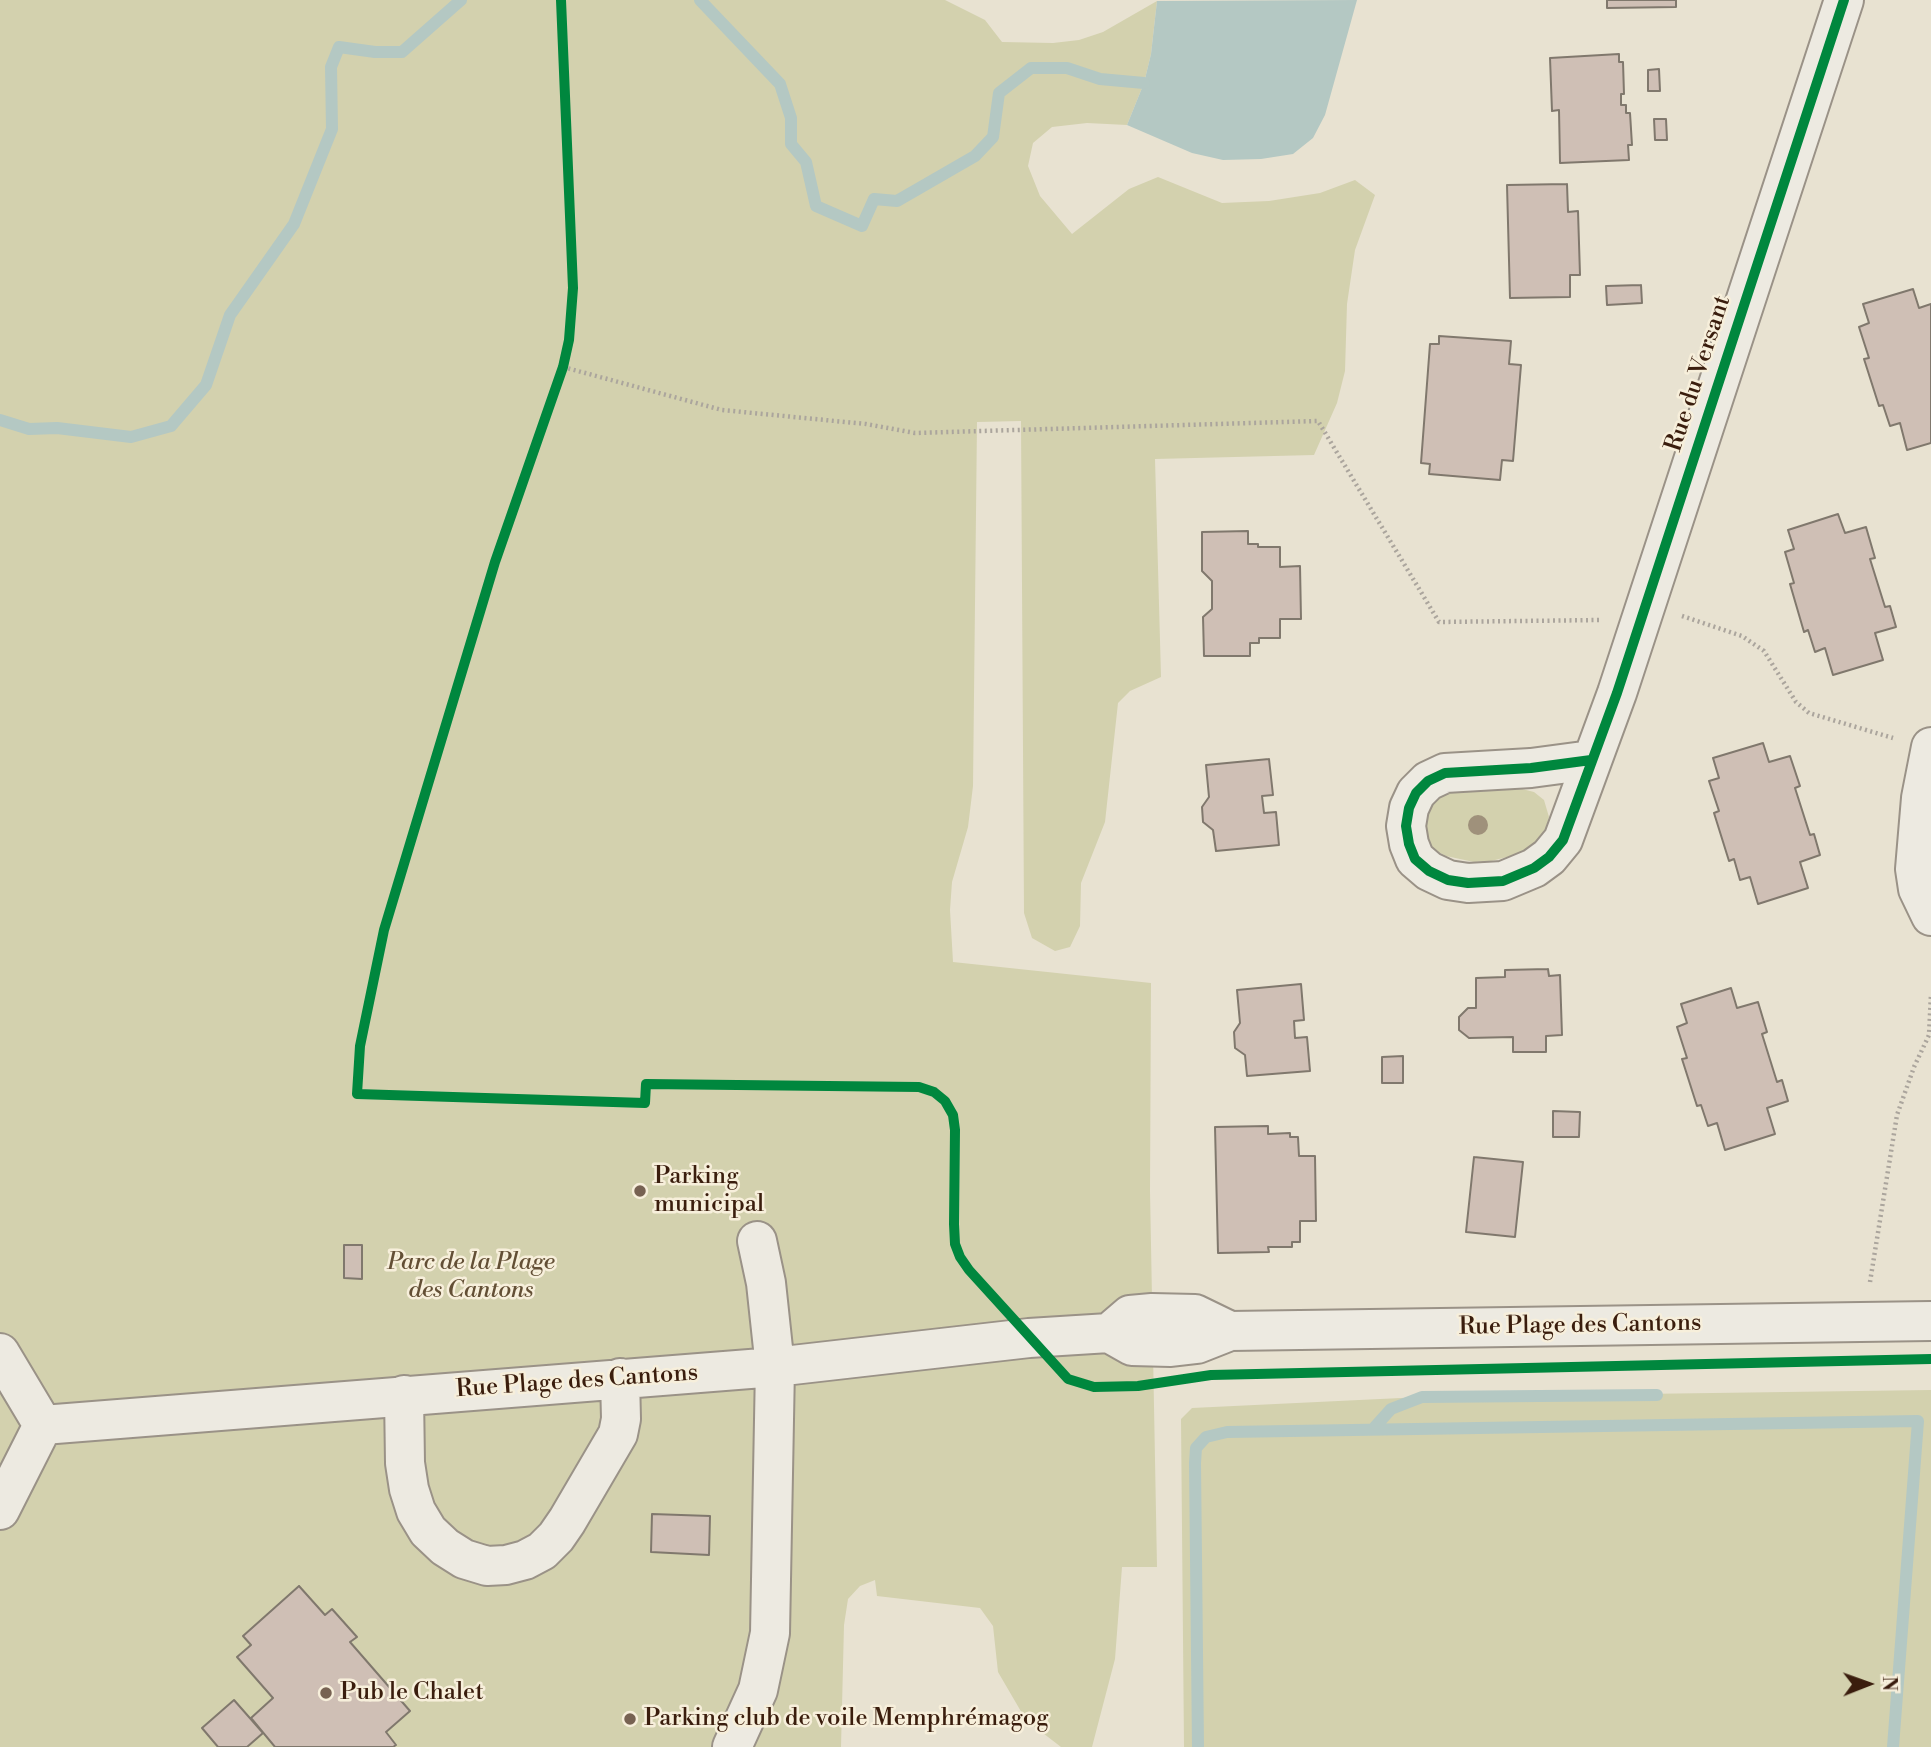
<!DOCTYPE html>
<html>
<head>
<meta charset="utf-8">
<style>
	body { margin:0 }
	#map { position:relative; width:1931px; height:1747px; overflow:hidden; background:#e8e2d1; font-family:"Libre Bodoni",serif }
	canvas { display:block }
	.north { position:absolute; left:1833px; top:1649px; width:70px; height:70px; -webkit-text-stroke:5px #f7efdb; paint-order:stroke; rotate:89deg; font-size:19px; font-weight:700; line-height:28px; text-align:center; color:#3a1d0d }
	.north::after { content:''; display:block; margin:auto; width:24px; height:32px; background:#3a1d0d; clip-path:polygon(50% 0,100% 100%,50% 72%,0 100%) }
</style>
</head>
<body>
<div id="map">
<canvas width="1931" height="1747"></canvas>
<div class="north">N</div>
</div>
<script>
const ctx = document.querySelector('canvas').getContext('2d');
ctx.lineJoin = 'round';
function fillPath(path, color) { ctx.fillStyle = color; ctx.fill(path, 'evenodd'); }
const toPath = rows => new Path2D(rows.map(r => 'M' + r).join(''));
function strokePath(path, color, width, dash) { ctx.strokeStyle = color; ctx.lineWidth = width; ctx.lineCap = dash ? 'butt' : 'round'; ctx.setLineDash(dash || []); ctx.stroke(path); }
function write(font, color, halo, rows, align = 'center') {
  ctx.font = font + ' "Libre Bodoni",serif'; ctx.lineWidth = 5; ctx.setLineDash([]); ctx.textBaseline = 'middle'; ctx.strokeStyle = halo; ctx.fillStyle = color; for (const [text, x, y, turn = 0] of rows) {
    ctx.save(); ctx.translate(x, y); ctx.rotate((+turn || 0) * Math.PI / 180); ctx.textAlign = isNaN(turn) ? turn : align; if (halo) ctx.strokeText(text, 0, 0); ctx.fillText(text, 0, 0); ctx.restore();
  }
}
const green = toPath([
	[0,0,945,0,985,20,1002,42,1053,43,1079,40,1103,32,1157,1,1151,54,1144,83,1127,125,1087,123,1052,127,1033,143,1028,166,1040,196,1072,234,1129,189,1158,177,1222,203,1269,201,1320,193,1355,180,1375,195,1355,250,1347,304,1345,371,1337,403,1314,455,1155,459,1161,677,1130,691,1118,703,1105,822,1081,883,1080,926,1070,947,1055,951,1032,938,1024,913,1021,421,977,422,973,786,968,827,952,882,950,910,953,962,1151,983,1150,1191,1157,1567,1122,1567,1115,1659,1092,1747,1061,1747,1026,1720,998,1672,993,1626,980,1608,877,1596,875,1580,860,1586,848,1599,844,1625,841,1747,0,1747],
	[1522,789,1534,792,1544,800,1549,817,1545,831,1536,842,1519,854,1491,861,1474,862,1446,856,1433,849,1424,837,1427,808,1436,799,1450,793],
	[1931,1390,1931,1747,1184,1747,1181,1419,1192,1408,1422,1397]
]);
const water = toPath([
	[1357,0,1325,115,1313,138,1293,154,1261,159,1223,160,1192,153,1127,125,1144,83,1151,54,1157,1]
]);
const stream = toPath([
	[700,0,780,84,791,118,791,144,806,162,816,206,862,226,874,199,897,201,975,156,993,137,999,93,1031,68,1067,68,1100,79,1144,83],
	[0,420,29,429,57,428,131,437,171,426,206,385,230,315,294,224,332,129,331,67,339,47,375,52,402,52,461,0],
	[1373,1429,1391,1409,1422,1397,1657,1395],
	[1198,1747,1195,1463,1196,1448,1206,1437,1227,1432,1918,1421,1893,1747]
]);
const building = toPath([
	[1607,0,1676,0,1676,7,1607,8,1607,0],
	[1619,54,1619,62,1623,62,1624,94,1621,94,1621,105,1626,105,1626,113,1630,113,1632,145,1628,145,1629,160,1560,163,1559,110,1552,111,1550,58,1619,54],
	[1659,69,1660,91,1648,91,1648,70,1659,69],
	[1654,119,1666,119,1667,140,1655,140,1654,119],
	[1567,184,1568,212,1578,211,1580,275,1570,275,1570,297,1510,298,1507,185,1567,184],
	[1641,285,1642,303,1607,305,1606,286,1641,285],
	[1913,289,1919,308,1931,304,1931,443,1907,450,1900,423,1890,426,1883,405,1879,406,1864,359,1869,358,1859,327,1869,323,1863,304,1913,289],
	[1439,336,1511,341,1509,364,1521,365,1513,461,1502,460,1500,480,1429,474,1430,464,1421,463,1430,344,1439,344,1439,336],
	[1838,514,1845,533,1866,527,1875,558,1870,559,1885,607,1890,606,1896,627,1875,633,1883,660,1833,675,1825,648,1815,652,1808,630,1804,632,1790,584,1794,583,1785,552,1794,549,1788,530,1838,514],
	[1248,531,1248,544,1258,544,1258,547,1280,547,1280,567,1300,566,1301,619,1280,619,1280,638,1259,638,1259,643,1250,643,1250,656,1204,656,1203,617,1212,609,1212,581,1202,571,1202,532,1248,531],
	[1763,743,1769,762,1790,756,1800,786,1795,788,1810,835,1814,834,1820,855,1800,862,1808,888,1758,904,1750,877,1740,880,1734,859,1729,861,1714,813,1719,811,1709,781,1719,778,1713,758,1763,743],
	[1269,759,1273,795,1262,796,1264,813,1276,812,1279,845,1216,851,1213,830,1203,822,1202,807,1209,797,1206,765,1269,759],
	[1548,969,1549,976,1560,975,1562,1035,1546,1036,1546,1052,1513,1052,1513,1037,1469,1038,1459,1030,1459,1017,1468,1008,1476,1008,1476,978,1505,977,1505,970,1548,969],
	[1301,984,1304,1020,1294,1021,1295,1038,1307,1037,1310,1071,1247,1076,1245,1055,1235,1048,1234,1032,1240,1023,1237,990,1301,984],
	[1731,988,1737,1008,1758,1002,1767,1032,1762,1034,1777,1082,1782,1080,1788,1101,1767,1108,1775,1134,1725,1150,1717,1123,1708,1126,1701,1105,1697,1106,1682,1059,1687,1058,1677,1027,1687,1023,1681,1004,1731,988],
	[1403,1056,1403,1083,1382,1083,1382,1057,1403,1056],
	[1553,1111,1580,1112,1579,1137,1553,1137,1553,1111],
	[1268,1126,1268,1134,1290,1133,1290,1137,1298,1137,1299,1156,1315,1156,1316,1221,1300,1221,1300,1242,1292,1242,1292,1247,1268,1247,1269,1252,1218,1253,1215,1127,1268,1126],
	[1474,1157,1523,1162,1515,1237,1466,1232,1474,1157],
	[344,1245,362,1245,362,1279,344,1278,344,1245],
	[652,1514,710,1516,709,1555,651,1552,652,1514],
	[299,1586,325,1615,332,1609,357,1637,350,1642,410,1711,386,1732,396,1745,393,1747,275,1747,251,1718,273,1698,237,1657,251,1645,243,1636,299,1586],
	[234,1700,263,1733,247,1747,218,1747,202,1728,234,1700]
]);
const path = toPath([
	[563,367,722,410,866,424,915,433,1318,421,1439,622,1600,620],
	[1682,616,1742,636,1764,651,1796,702,1809,713,1893,738],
	[1870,1282,1897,1115,1914,1067,1929,1035,1931,994]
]);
const minor = toPath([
	[1931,747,1921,798,1915,869,1918,889,1931,916],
	[1591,760,1531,768,1445,773,1428,781,1416,793,1409,808,1406,826,1409,844,1415,859,1429,871,1448,880,1468,883,1503,881,1534,868,1549,857,1563,840,1617,693,1844,0],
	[1109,1333,1130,1315,1152,1313,1195,1314,1230,1331],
	[0,1353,43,1425,0,1510],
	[404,1395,405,1463,409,1489,416,1511,428,1531,445,1547,464,1559,487,1566,506,1565,525,1560,542,1551,556,1537,567,1521,618,1434,621,1419,620,1378],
	[43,1425,775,1367,1029,1338,1109,1333,1132,1346,1171,1347,1197,1344,1230,1331,1931,1321],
	[732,1747,758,1690,770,1633,775,1367,766,1283,757,1241]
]);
const cycleway = toPath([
	[561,0,573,288,569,340,563,367,495,562,384,930,360,1046,357,1094,645,1103,646,1084,919,1087,934,1092,945,1101,953,1115,955,1130,954,1224,955,1244,960,1257,969,1270,1068,1379,1094,1387,1138,1386,1211,1375,1931,1359],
	[1591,760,1531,768,1445,773,1428,781,1416,793,1409,808,1406,826,1409,844,1415,859,1429,871,1448,880,1468,883,1503,881,1534,868,1549,857,1563,840,1617,693,1844,0]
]);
const trees = [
	[1478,825]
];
const markers = [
	[640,1191,7,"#776252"],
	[326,1693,7,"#776252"],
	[630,1719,7,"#776252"]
];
const streetNames = [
	["Rue du Versant",1699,374,-72],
	["Rue Plage des Cantons",1580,1326,-1],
	["Rue Plage des Cantons",577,1382,-4]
];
const poiNames = [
	["Parking",654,1177],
	["municipal",654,1205],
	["Pub le Chalet",340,1693],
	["Parking club de voile Memphrémagog",644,1719]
];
const parkNames = [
	["Parc de la Plage",471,1263],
	["des Cantons",471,1291]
];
fillPath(green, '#d3d1ae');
fillPath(water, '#b4c8c3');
strokePath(stream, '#b4c8c3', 12);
fillPath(building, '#cfbfb5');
strokePath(building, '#80786d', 2);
strokePath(minor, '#9a9287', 42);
strokePath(path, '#aba59d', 4.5, [2, 3.5]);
strokePath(minor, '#edeae1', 38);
strokePath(cycleway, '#00873e', 10);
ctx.fillStyle = '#9f917b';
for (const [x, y] of trees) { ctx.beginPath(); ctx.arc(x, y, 10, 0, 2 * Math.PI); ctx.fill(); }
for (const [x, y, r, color] of markers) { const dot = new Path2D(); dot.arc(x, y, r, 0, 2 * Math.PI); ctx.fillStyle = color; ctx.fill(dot); strokePath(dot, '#f7efdb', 2.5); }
write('24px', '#3a1d0d', '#f7efdb', streetNames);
write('24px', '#3a1d0d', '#f7efdb', poiNames, 'left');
write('italic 24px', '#634f35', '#f7efdb', parkNames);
</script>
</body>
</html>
